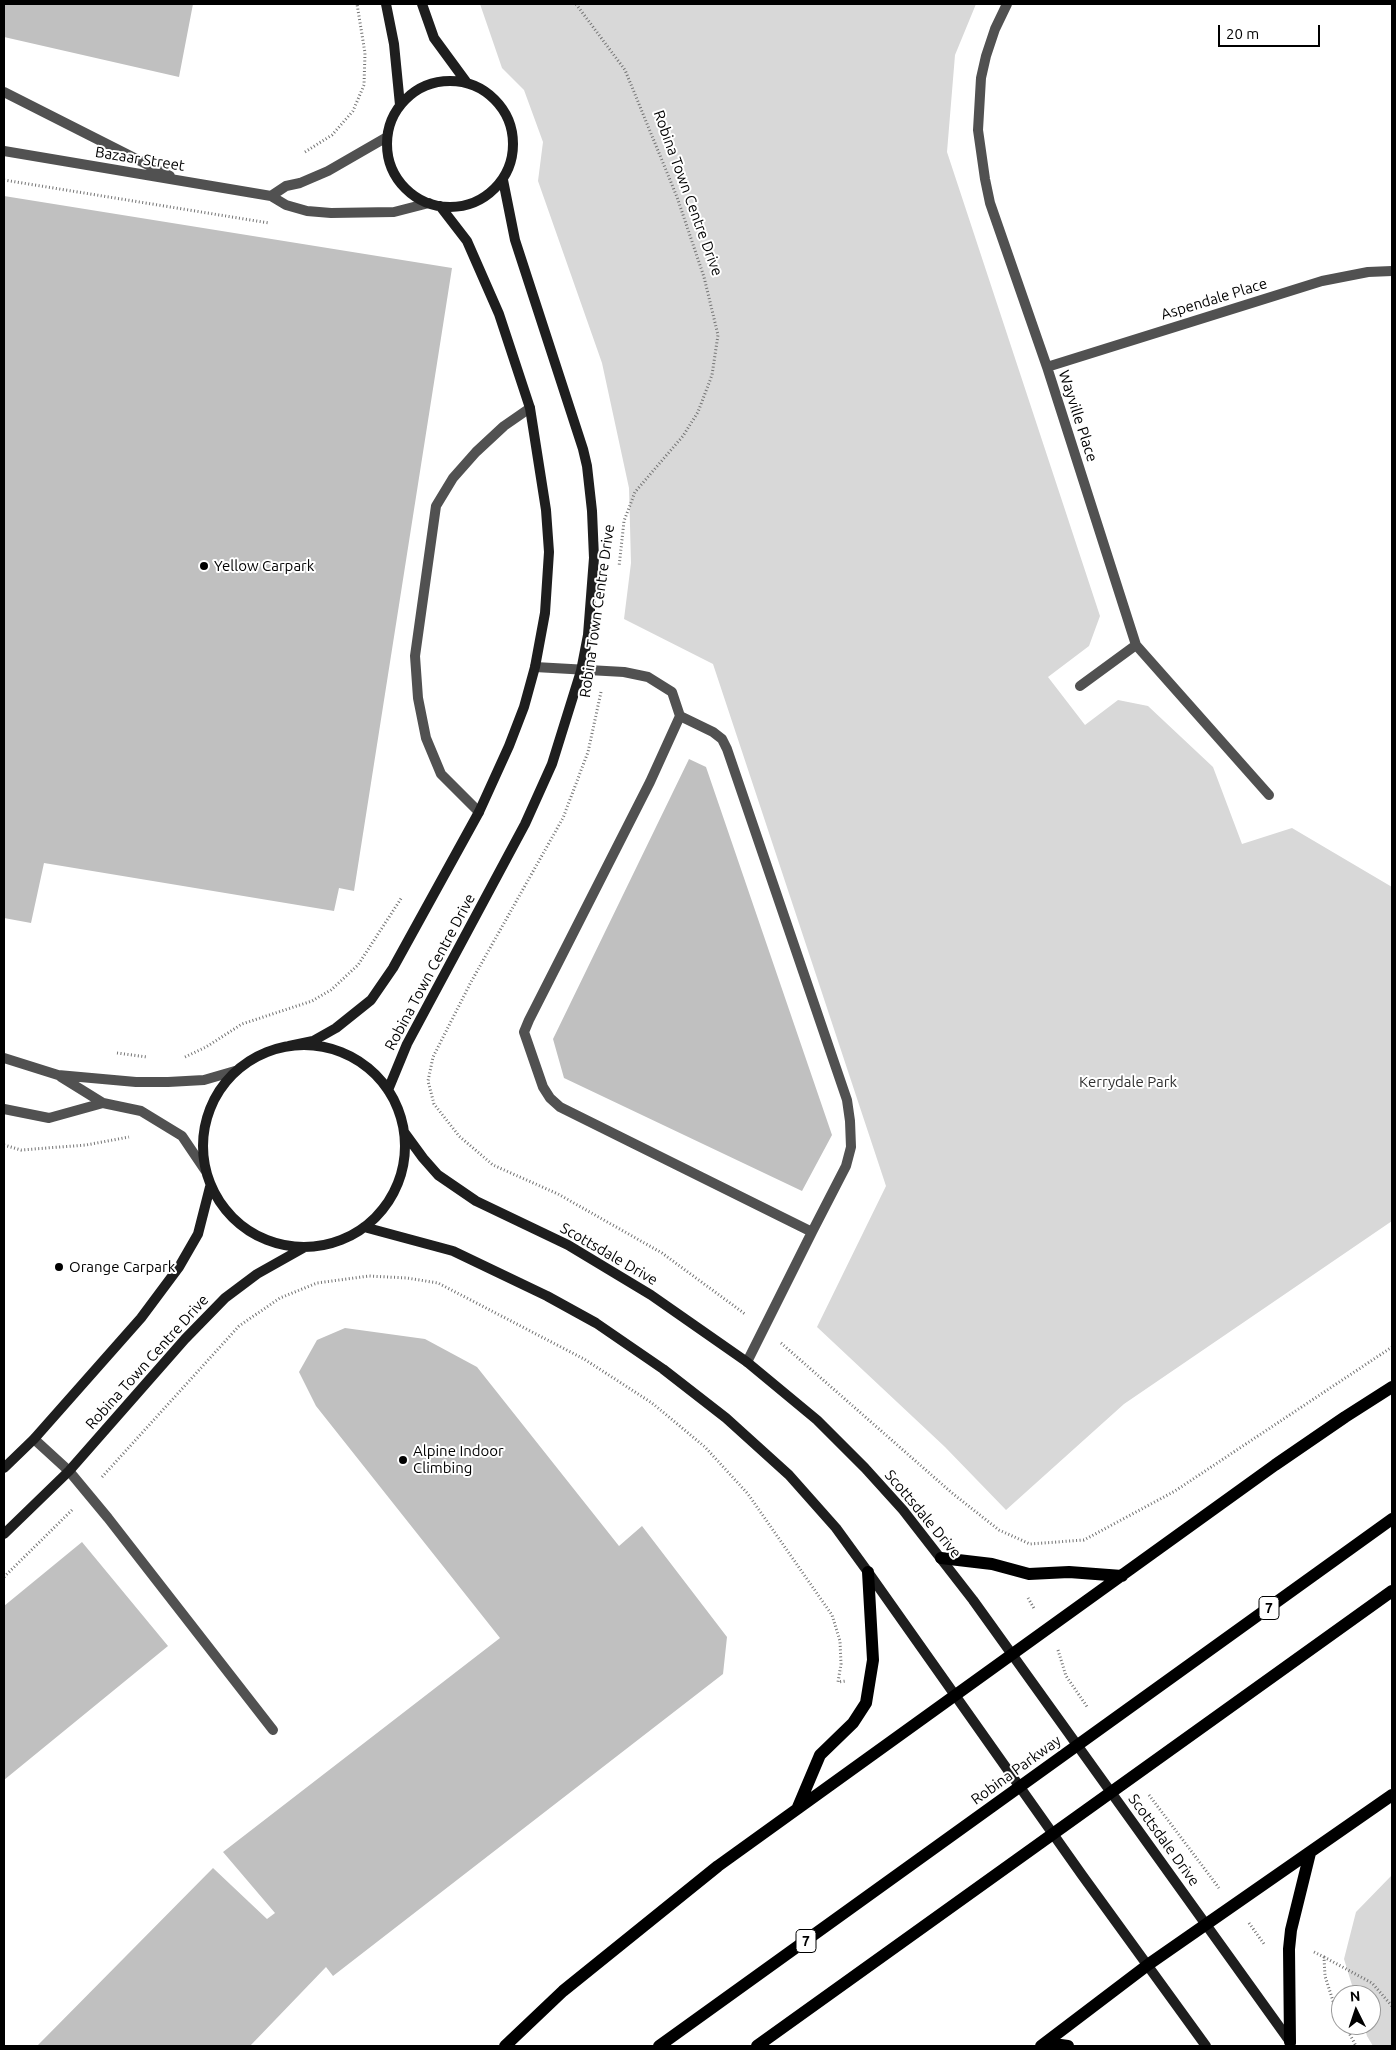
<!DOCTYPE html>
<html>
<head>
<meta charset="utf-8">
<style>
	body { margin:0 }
	#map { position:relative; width:1396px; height:2050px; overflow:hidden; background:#fff; font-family:Ubuntu,sans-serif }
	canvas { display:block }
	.frame { position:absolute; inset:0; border:5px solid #000; pointer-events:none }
	.north { position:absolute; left:1331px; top:1985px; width:50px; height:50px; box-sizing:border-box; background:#fff; border:1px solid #999; border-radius:50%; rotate:356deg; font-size:14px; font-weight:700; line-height:20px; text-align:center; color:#000 }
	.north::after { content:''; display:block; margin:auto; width:18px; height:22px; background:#000; clip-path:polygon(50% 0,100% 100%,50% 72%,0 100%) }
	.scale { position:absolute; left:1218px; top:25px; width:102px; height:22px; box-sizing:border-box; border:2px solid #000; border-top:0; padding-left:6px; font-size:15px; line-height:18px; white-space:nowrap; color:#000; -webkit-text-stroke:4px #fff; paint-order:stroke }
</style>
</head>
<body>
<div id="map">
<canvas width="1396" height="2050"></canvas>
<div class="frame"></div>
<div class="north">N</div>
<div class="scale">20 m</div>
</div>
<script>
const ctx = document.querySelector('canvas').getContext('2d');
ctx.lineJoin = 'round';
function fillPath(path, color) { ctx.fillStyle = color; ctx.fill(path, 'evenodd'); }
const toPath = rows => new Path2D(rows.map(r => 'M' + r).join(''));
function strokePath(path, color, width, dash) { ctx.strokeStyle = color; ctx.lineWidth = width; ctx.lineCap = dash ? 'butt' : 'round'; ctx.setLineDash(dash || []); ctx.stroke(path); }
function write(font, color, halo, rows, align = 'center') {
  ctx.font = font + ' Ubuntu,sans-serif'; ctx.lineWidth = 4; ctx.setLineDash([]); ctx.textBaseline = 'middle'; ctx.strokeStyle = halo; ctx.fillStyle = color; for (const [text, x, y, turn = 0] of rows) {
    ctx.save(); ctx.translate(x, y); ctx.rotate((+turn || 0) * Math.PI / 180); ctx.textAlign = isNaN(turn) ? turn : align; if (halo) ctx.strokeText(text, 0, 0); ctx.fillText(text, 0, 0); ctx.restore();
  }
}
const green = toPath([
	[480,4,976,4,955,55,947,152,1100,616,1089,646,1048,677,1085,725,1118,700,1148,706,1213,767,1242,844,1292,828,1392,887,1392,1221,1124,1404,1006,1510,945,1447,817,1327,886,1186,713,664,624,619,631,563,629,488,602,363,538,181,543,142,524,90,502,68],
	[1392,1875,1392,2046,1373,2046,1367,2036,1364,2025,1371,2025,1371,1995,1355,1995,1344,1959,1356,1912]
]);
const building = toPath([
	[4,4,193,4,179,77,4,37],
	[4,196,452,268,354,891,339,888,334,911,44,863,31,923,4,918],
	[689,759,706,767,832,1135,802,1191,564,1078,553,1039],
	[345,1328,425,1339,477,1367,619,1546,642,1526,727,1637,723,1674,333,1976,326,1967,250,2046,37,2046,213,1868,267,1919,275,1913,223,1852,500,1638,316,1406,299,1372,317,1340],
	[82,1542,168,1646,4,1780,4,1606]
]);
const path = toPath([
	[576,4,625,70,677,197,704,277,718,335,712,375,698,412,683,436,635,492,624,521,619,567],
	[305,152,332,135,353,111,364,85,365,53,357,4],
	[4,180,269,223],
	[601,692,588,752,563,818,471,982,433,1057,428,1081,434,1104,459,1136,493,1165,558,1194,662,1253,745,1314],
	[117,1053,147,1057],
	[185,1057,206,1047,242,1024,312,1001,331,990,358,965,402,897],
	[4,1145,21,1150,86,1145,129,1137],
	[781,1343,952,1493,999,1530,1030,1544,1084,1540,1175,1491,1392,1347],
	[102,1477,239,1326,280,1298,317,1283,369,1276,407,1278,438,1283,584,1359,652,1403,705,1447,748,1494,832,1615,840,1641,841,1664,838,1682,846,1681],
	[4,1577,73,1509],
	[1028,1598,1035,1610],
	[1058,1650,1066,1676,1088,1708],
	[1149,1795,1219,1888],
	[1249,1923,1264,1944],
	[1314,1952,1324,1957,1325,1976,1333,2001,1341,2016],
	[1324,1957,1372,1983,1392,2006],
	[1345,2025,1356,2046]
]);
const lane = toPath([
	[4,92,170,176],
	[4,151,271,196,286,205,307,211,331,213,394,212,429,203],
	[271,196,286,186,300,183,328,171,387,137],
	[535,667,624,672,648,677,672,692,680,716,650,782,529,1020,524,1032,543,1087,550,1098,560,1107,812,1232,747,1362],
	[680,716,713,732,722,739,727,749,847,1100,850,1121,851,1147,846,1166,812,1232],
	[479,812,441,774,426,738,418,698,415,656,436,506,453,478,476,452,504,426,530,408],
	[4,1058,58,1075,136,1082,168,1082,204,1080,235,1071],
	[61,1077,103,1103,141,1111,182,1136,205,1170],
	[4,1109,49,1118,103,1103],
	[34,1439,69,1471,108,1518,273,1730]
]);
const street = toPath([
	[1007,4,995,29,986,56,981,78,978,130,985,179,990,203,1047,367,1136,645,1269,795],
	[1047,367,1322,281,1368,272,1392,271],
	[1080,686,1136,645]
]);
const secondary = toPath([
	[386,4,394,44,400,105],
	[422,4,434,38,467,83],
	'387 144a63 63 0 1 1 126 0a63 63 0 1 1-126 0Z',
	'203 1146a101 101 0 1 1 202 0a101 101 0 1 1-202 0Z',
	[289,1046,313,1041,336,1028,371,1000,393,968,479,812,509,746,524,707,535,667,545,613,549,552,546,510,530,408,499,314,467,241,440,206],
	[388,1090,407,1044,525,824,552,764,581,671,588,635,594,558,592,511,587,466,583,449,515,240,503,180],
	[404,1132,423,1158,438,1175,476,1201,568,1245,651,1295,747,1362,817,1420,865,1468,903,1510,973,1600,1291,2043],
	[364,1227,453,1251,547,1296,596,1323,663,1369,726,1418,789,1475,836,1528,868,1572,1082,1875,1206,2046],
	[4,1468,34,1439,141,1318,179,1267,198,1234,210,1187],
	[4,1534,69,1471,185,1339,225,1298,257,1274,305,1247]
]);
const primary = toPath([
	[941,1558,992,1564,1029,1574,1069,1572,1122,1576],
	[798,1807,820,1755,853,1723,866,1703,873,1660,868,1572],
	[1290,2042,1289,1949,1291,1930,1310,1853],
	[1046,2043,1068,2046],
	[505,2046,563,1991,718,1866,1275,1465,1345,1417,1392,1387],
	[659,2046,1392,1519],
	[757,2046,1392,1591],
	[1041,2046,1149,1964,1392,1795]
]);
const markers = [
	[204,566,5,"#000"],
	[59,1267,5,"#000"],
	[403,1460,5,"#000"]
];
const shields = [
	[1269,1608,20],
	[806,1941,20]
];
const shieldNames = [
	["7",1269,1608],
	["7",806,1941]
];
const streetNames = [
	["Bazaar Street",140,159,9],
	["Robina Town Centre Drive",688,193,70],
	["Aspendale Place",1214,299,-17],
	["Wayville Place",1078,416,72],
	["Robina Town Centre Drive",597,611,-82],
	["Robina Town Centre Drive",430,972,-62],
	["Scottsdale Drive",609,1254,30],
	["Robina Town Centre Drive",147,1362,-48],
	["Scottsdale Drive",923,1514,50],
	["Robina Parkway",1016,1770,-36],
	["Scottsdale Drive",1164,1840,54]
];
const poiNames = [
	["Yellow Carpark",214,566],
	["Orange Carpark",69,1267],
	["Alpine Indoor",413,1451],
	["Climbing",413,1468]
];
const parkNames = [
	["Kerrydale Park",1128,1082]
];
fillPath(green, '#d8d8d8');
fillPath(building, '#c0c0c0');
strokePath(path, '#737373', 3, [1, 2.5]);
strokePath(lane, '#515151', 10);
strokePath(street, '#515151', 10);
strokePath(secondary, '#1e1e1e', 10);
strokePath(primary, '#000', 12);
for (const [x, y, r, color] of markers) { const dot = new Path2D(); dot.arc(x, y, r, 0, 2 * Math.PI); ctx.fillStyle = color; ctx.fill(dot); strokePath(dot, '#fff', 2); }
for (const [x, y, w] of shields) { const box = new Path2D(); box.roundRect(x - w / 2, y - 11.5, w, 23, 4); ctx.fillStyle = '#fff'; ctx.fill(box); strokePath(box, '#000', 1); }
write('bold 14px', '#000', null, shieldNames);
write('15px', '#000', '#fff', streetNames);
write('15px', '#000', '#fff', poiNames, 'left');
write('15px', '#2f2f2f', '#fff', parkNames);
</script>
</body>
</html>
